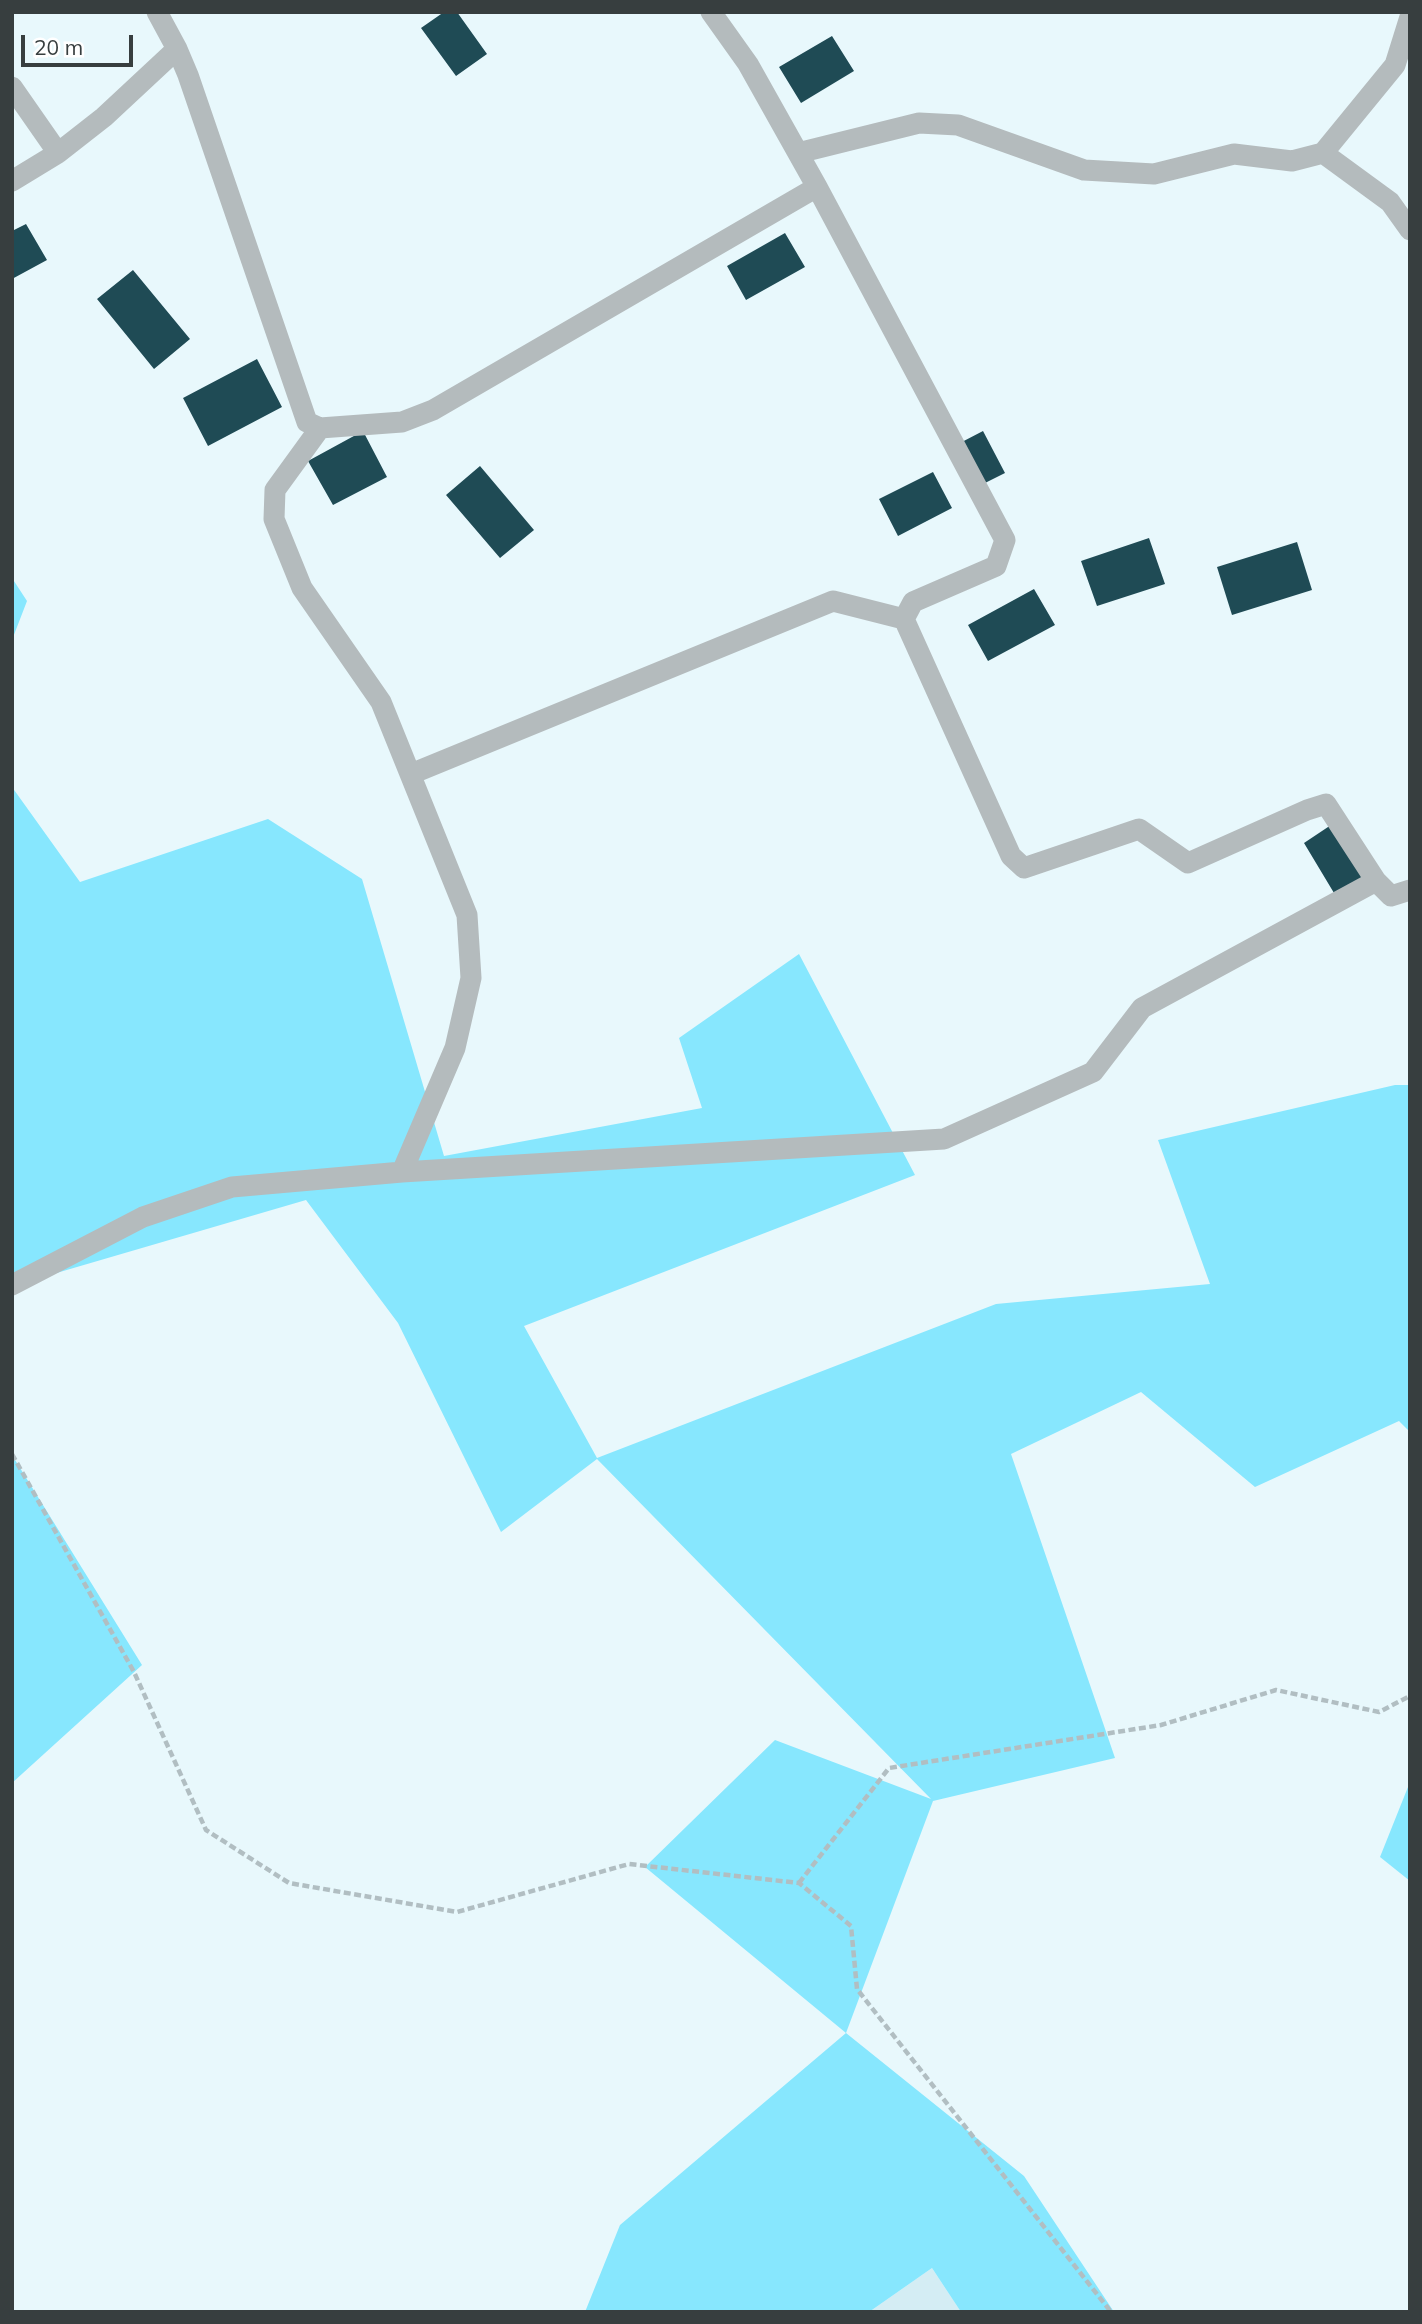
<!DOCTYPE html>
<html>
<head>
<meta charset="utf-8">
<style>
	body { margin:0 }
	#map { position:relative; width:1422px; height:2324px; overflow:hidden; background:#e8f8fc; font-family:Mulish,sans-serif }
	canvas { display:block }
	.frame { position:absolute; inset:0; border:14px solid #373e3f; pointer-events:none }
	.scale { position:absolute; left:21px; top:35px; width:112px; height:32px; box-sizing:border-box; border:4px solid #373e3f; border-top:0; padding-left:9px; font-size:21px; line-height:24px; white-space:nowrap; color:#373e3f; -webkit-text-stroke:5px #fff; paint-order:stroke }
</style>
</head>
<body>
<div id="map">
<canvas width="1422" height="2324"></canvas>
<div class="frame"></div>
<div class="scale">20 m</div>
</div>
<script>
const ctx = document.querySelector('canvas').getContext('2d');
ctx.lineJoin = 'round';
function fillPath(path, color) { ctx.fillStyle = color; ctx.fill(path, 'evenodd'); }
const toPath = rows => new Path2D(rows.map(r => 'M' + r).join(''));
function strokePath(path, color, width, dash) { ctx.strokeStyle = color; ctx.lineWidth = width; ctx.lineCap = dash ? 'butt' : 'round'; ctx.setLineDash(dash || []); ctx.stroke(path); }
const built = toPath([
	[932,2268,961,2312,869,2312]
]);
const green = toPath([
	[12,578,27,601,12,640],
	[12,787,80,882,268,819,362,879,444,1156,702,1108,679,1038,799,954,915,1175,524,1326,597,1458,996,1304,1210,1284,1158,1140,1395,1085,1410,1085,1410,1432,1399,1421,1255,1487,1141,1392,1011,1454,1115,1758,933,1801,846,2033,1024,2176,1114,2312,961,2312,932,2268,869,2312,585,2312,620,2225,846,2033,645,1867,775,1740,931,1799,597,1459,501,1532,398,1323,306,1200,12,1286],
	[12,1455,142,1665,12,1783],
	[1410,1782,1410,1881,1380,1857]
]);
const building = toPath([
	[444,12,457,12,487,54,456,76,421,28],
	[832,36,854,71,801,103,779,67],
	[26,224,47,260,12,279,12,231],
	[785,233,805,267,746,300,727,266],
	[133,270,190,339,154,369,97,299],
	[257,359,282,407,208,446,183,398],
	[363,431,387,477,333,505,308,461],
	[983,431,1005,473,979,486,958,444],
	[480,466,534,530,500,558,446,495],
	[933,472,952,508,898,536,879,499],
	[1149,538,1165,584,1097,606,1081,561],
	[1297,542,1312,590,1232,615,1217,567],
	[1034,589,1055,625,988,661,968,625],
	[1334,823,1369,879,1337,898,1304,843]
]);
const path = toPath([
	[12,1454,134,1672,206,1830,289,1883,457,1912,629,1864,799,1883,851,1926,857,1989,1111,2312],
	[799,1883,889,1768,1161,1725,1276,1690,1379,1712,1410,1696]
]);
const minor = toPath([
	[157,12,177,49,188,75,307,422,320,428,402,422,433,410,817,187],
	[711,12,748,64,817,187,1005,540,996,566,913,602,904,619,1011,856,1024,868,1139,829,1188,863,1307,810,1326,804,1376,881],
	[12,87,58,153],
	[798,153,919,123,958,125,1084,170,1154,174,1234,154,1292,161,1323,153,1395,65,1410,17],
	[1323,153,1390,202,1410,230],
	[12,181,58,153,104,117,177,49],
	[320,428,275,490,274,519,302,588,381,702,467,915,471,978,455,1048,402,1172],
	[411,774,833,601,904,619],
	[12,1285,143,1217,232,1187,402,1172,944,1139,1093,1072,1142,1008,1376,881,1391,896,1410,890]
]);
fillPath(built, '#d4edf4');
fillPath(green, '#87e7fe');
fillPath(building, '#1f4b55');
strokePath(path, '#b1bec2', 4.5, [7, 3.5]);
strokePath(minor, '#b4bbbd', 21);
</script>
</body>
</html>
